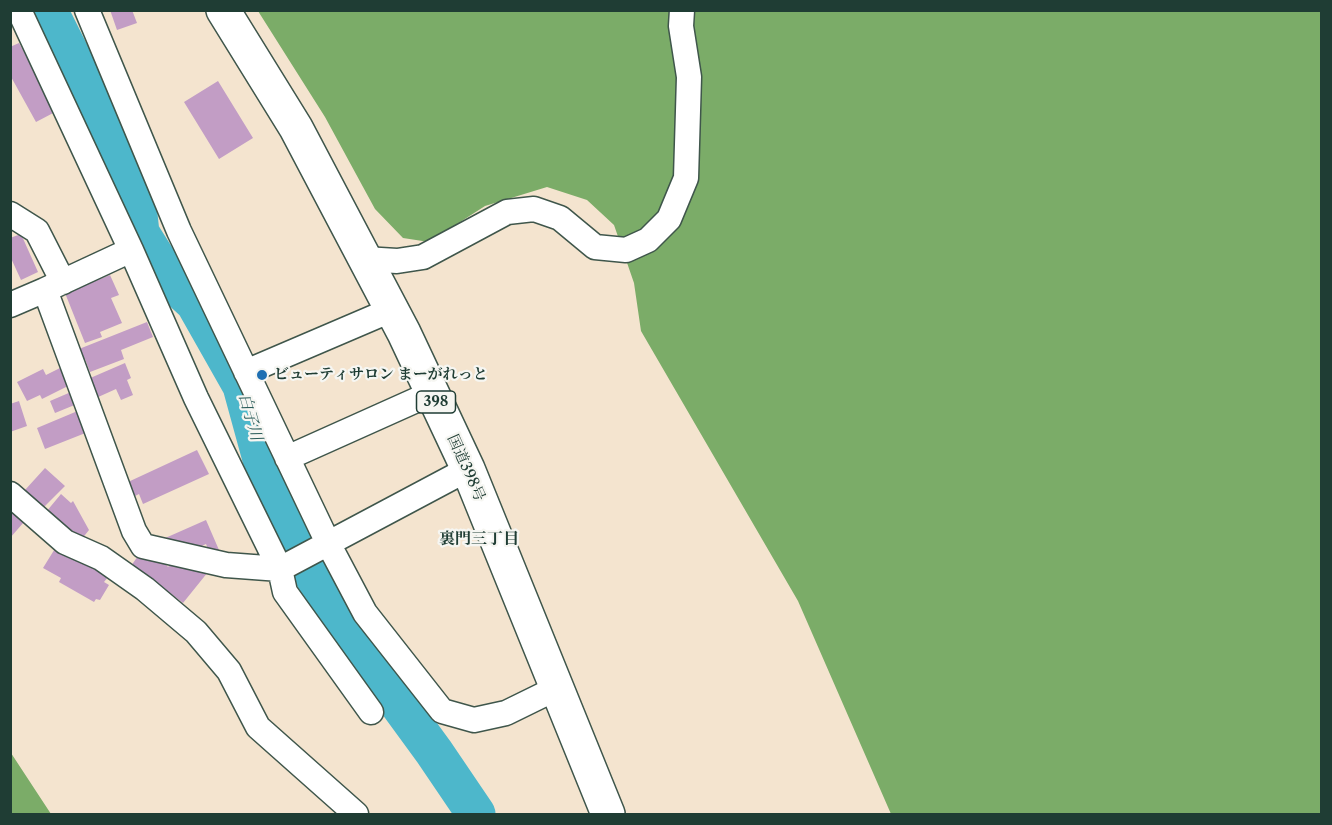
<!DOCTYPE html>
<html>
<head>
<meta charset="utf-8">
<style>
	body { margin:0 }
	#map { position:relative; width:1332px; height:825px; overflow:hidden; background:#f4e4cf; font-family:"Libre Caslon Text",serif }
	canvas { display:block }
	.frame { position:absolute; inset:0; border:12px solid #1f3d34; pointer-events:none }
</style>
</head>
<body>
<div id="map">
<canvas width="1332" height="825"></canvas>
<div class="frame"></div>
</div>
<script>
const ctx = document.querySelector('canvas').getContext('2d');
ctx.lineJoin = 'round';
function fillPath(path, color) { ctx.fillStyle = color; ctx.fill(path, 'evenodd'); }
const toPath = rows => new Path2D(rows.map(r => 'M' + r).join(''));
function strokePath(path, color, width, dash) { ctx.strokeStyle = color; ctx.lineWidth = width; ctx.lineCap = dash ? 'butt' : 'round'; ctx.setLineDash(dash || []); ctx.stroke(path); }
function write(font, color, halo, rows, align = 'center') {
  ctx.font = font + ' "Libre Caslon Text","Noto Serif JP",serif'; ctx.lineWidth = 4.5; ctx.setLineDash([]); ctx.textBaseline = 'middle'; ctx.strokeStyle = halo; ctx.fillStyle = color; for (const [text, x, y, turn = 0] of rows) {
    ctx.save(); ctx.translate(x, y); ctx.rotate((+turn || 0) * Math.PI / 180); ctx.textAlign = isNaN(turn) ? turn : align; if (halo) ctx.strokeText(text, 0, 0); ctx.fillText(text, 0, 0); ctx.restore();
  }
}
const forest = toPath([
	[258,11,1321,11,1321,814,891,814,798,601,641,331,634,283,614,225,587,200,547,187,485,206,429,242,403,238,375,209,325,117],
	[10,753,11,753,51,814,11,814]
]);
const river = toPath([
	[48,10,112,138,137,206,140,233,169,279,195,303,242,386,265,470,315,578,377,674,434,752,476,814]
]);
const building = toPath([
	[110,10,132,10,137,23,117,30],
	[19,43,57,111,36,122,10,75,10,47],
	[218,81,253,138,219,159,184,102],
	[21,234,38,272,21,280,10,256,10,238],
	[110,275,119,295,111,298,122,323,100,332,102,337,85,343,65,293],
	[147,322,153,337,121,350,124,359,90,372,85,359,79,362,74,351],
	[125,363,131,378,127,380,133,395,121,400,116,389,96,398,88,379],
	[60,368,68,386,42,399,40,395,27,401,17,382,43,369,46,375],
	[71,392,77,404,55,413,50,401],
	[19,401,27,426,10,432,10,404],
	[80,410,88,432,45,449,37,428],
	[197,450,209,474,143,504,139,494,135,496,128,482],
	[45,468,65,486,44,507,25,490],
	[61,494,71,503,73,501,89,530,81,540,46,512],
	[10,509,24,522,10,538],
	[206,520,219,550,210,554,206,544,193,550,190,543,181,547,163,539],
	[56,547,108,577,104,582,109,585,100,600,96,599,94,602,59,582,61,578,43,568],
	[140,553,146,560,162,560,168,567,172,563,208,572,183,603,144,573,142,577,131,566]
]);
const street = toPath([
	[19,10,131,250,196,398,280,569,285,592,371,712],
	[87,10,179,231,328,543,365,613,442,711,474,720,506,713,557,688],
	[10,214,37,231,63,282],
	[364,259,397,261,423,257,507,212,534,209,560,218,595,247,626,250,648,240,669,219,686,178,689,77,681,26,682,10],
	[45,290,131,250],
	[10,305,45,290,134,531,143,546,226,565,280,569,468,469],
	[246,372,391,310],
	[287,458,432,393],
	[10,494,65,542,101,558,145,589,196,632,229,671,258,727,356,814]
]);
const highway = toPath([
	[223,10,296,128,404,333,468,469,608,814]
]);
const markers = [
	[262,375,6,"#1f6fb2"]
];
const shields = [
	[436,402,39]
];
const shieldNames = [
	["398",436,402]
];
const poiNames = [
	["ビューティサロン まーがれっと",274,375]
];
const streetNames = [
	["国道398号",466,468,66]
];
const waterNames = [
	["白子川",250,417,74]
];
const neighbourhoodNames = [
	["裏門三丁目",479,539]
];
fillPath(forest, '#7bac68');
strokePath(river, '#4db7cb', 39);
fillPath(building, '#c29dc5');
strokePath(street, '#3f564b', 27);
strokePath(highway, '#3f564b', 36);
strokePath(street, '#fff', 24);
strokePath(highway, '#fff', 33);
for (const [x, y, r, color] of markers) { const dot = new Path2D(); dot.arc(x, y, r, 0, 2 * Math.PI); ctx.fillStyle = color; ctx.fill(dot); strokePath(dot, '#f6f6f2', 2); }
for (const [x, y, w] of shields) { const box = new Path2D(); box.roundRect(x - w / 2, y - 11, w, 22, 4.5); ctx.fillStyle = '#f6f6f2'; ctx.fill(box); strokePath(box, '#1f3d34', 1.5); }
write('bold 14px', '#1f3d34', null, shieldNames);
write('bold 15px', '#1f3d34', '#f6f6f2', poiNames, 'left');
write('15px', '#1f3d34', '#f6f6f2', streetNames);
write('italic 16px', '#2a5c5a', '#f6f6f2', waterNames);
write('bold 16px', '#1f3d34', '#f6f6f2', neighbourhoodNames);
</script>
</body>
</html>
